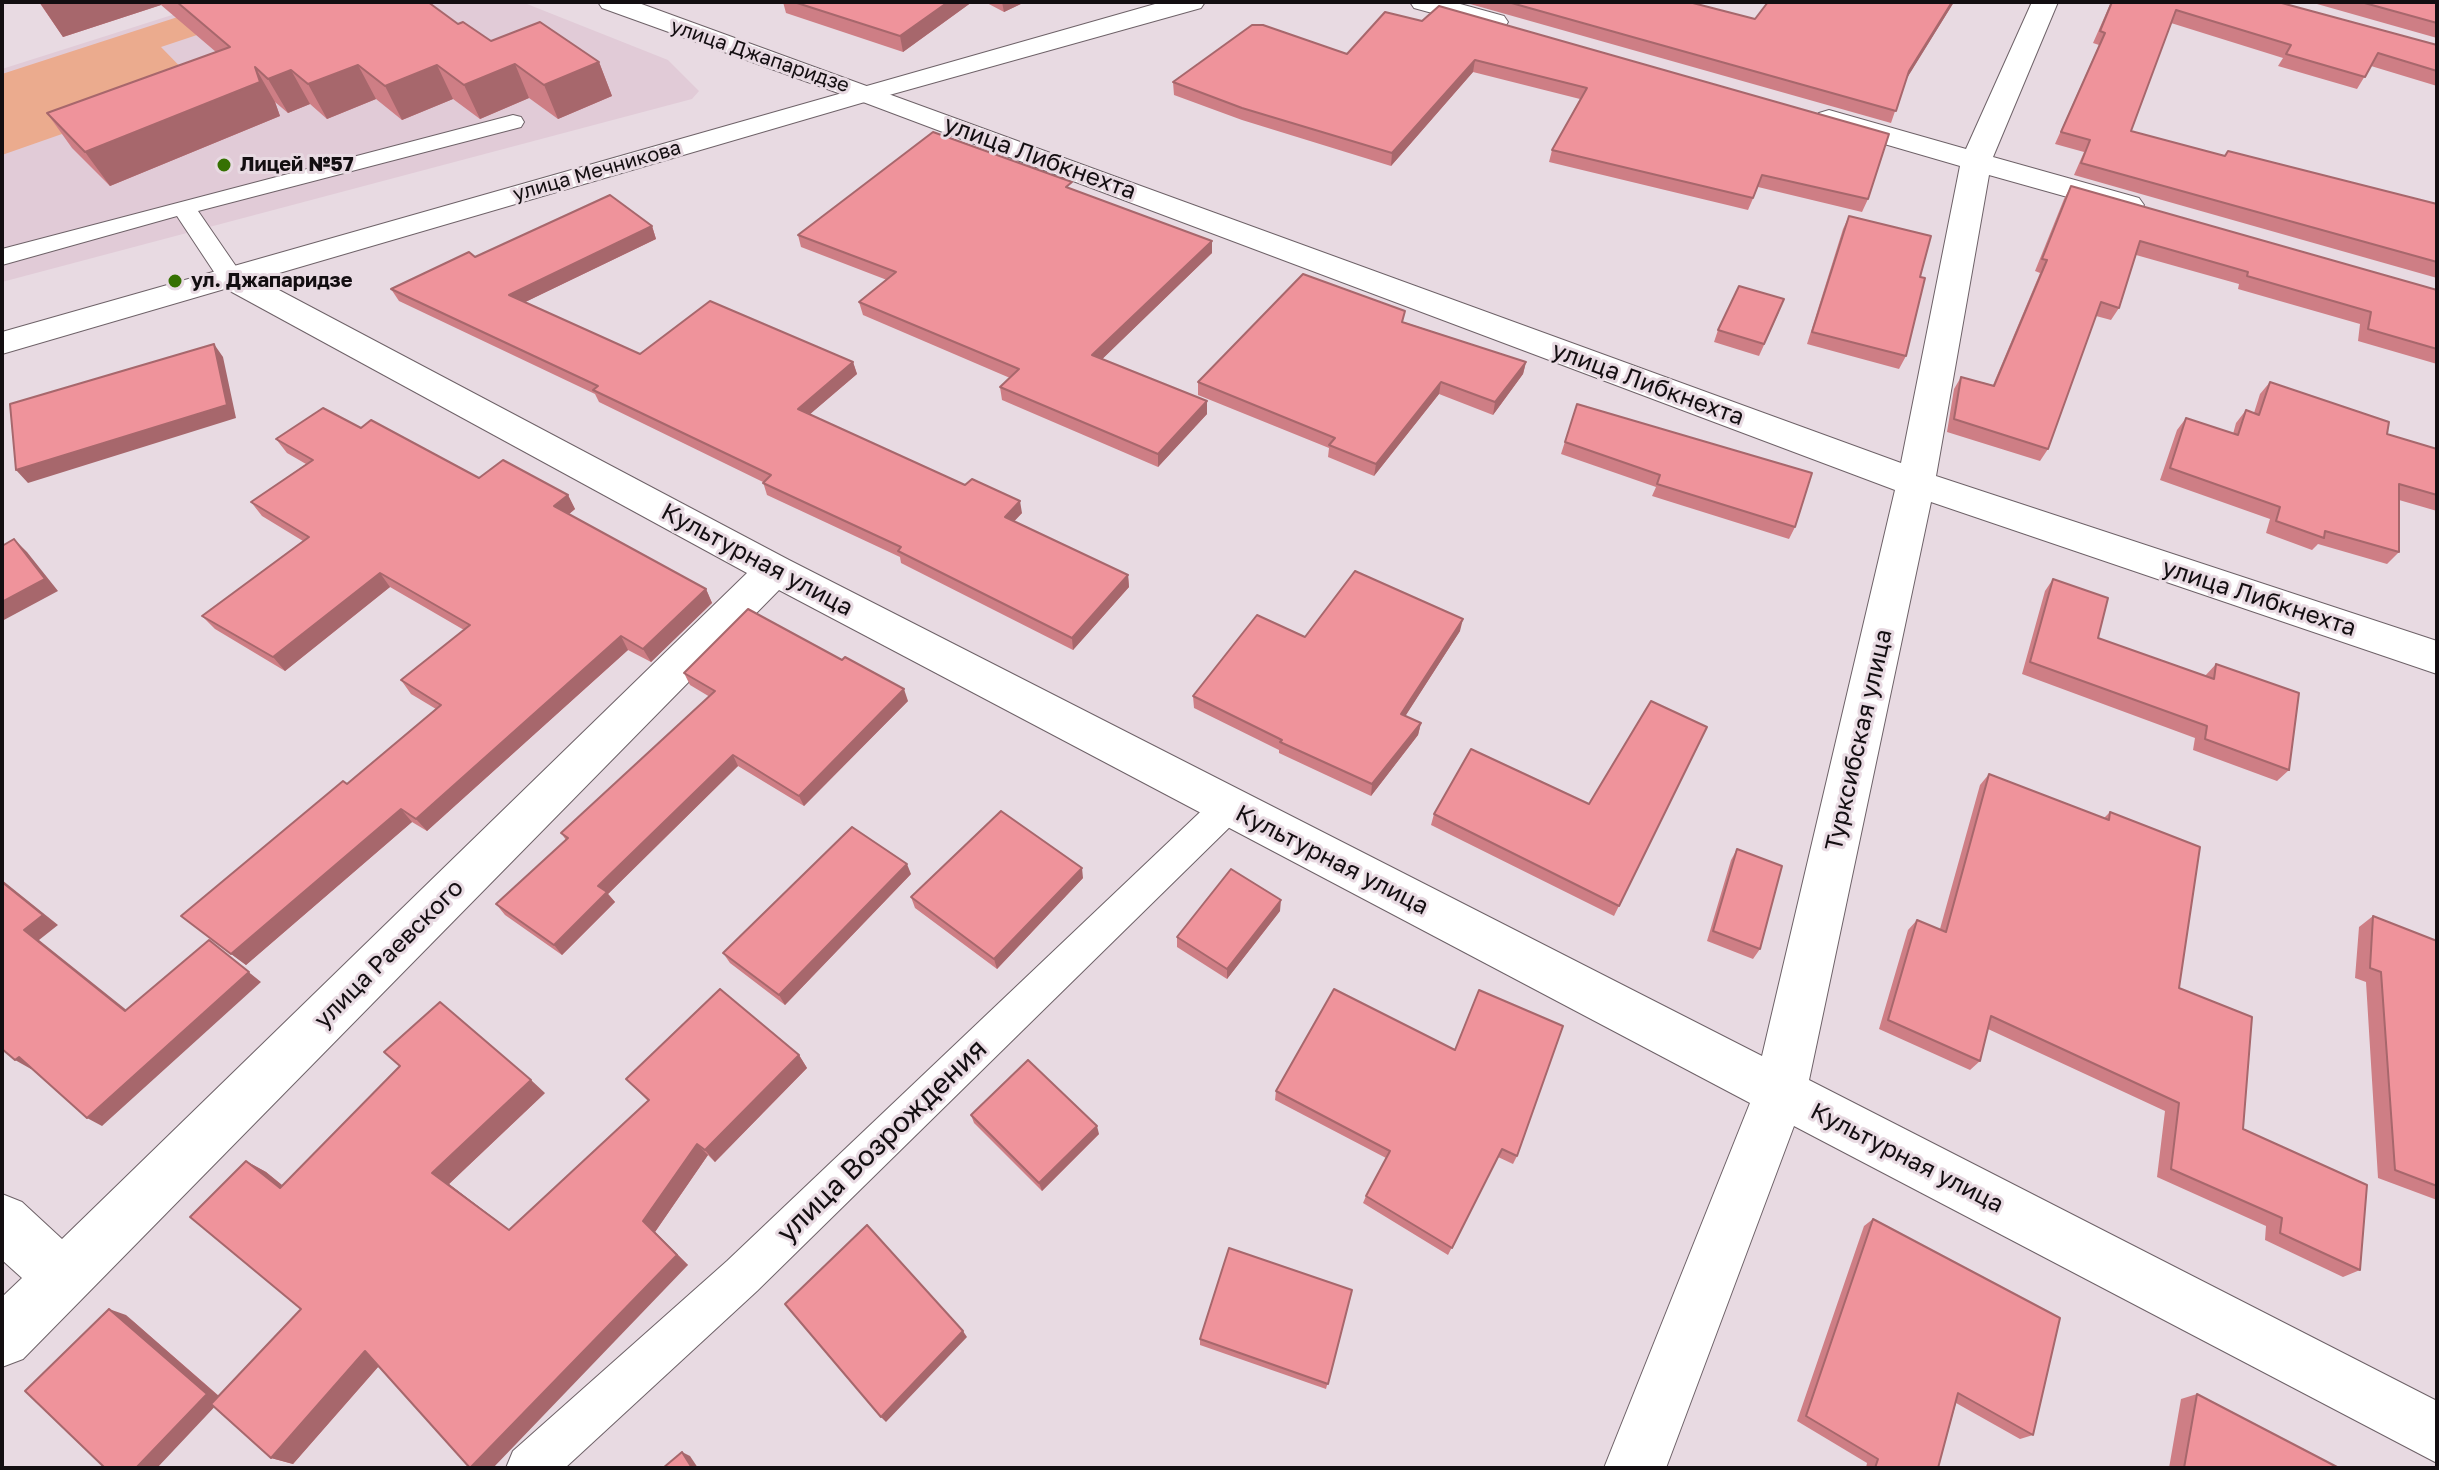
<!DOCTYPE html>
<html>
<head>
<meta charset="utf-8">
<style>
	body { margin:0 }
	#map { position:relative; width:2439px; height:1470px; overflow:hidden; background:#e8dae2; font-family:"Golos Text",sans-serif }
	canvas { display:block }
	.frame { position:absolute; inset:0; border:4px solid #130e11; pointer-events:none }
</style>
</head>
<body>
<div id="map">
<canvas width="2439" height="1470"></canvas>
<div class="frame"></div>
</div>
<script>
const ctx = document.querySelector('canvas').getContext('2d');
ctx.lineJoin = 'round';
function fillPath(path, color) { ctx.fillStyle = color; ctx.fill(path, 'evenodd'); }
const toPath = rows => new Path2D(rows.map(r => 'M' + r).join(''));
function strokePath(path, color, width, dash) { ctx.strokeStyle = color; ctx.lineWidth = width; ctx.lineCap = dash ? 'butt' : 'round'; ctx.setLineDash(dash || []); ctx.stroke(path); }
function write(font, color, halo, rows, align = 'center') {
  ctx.font = font + ' "Golos Text",sans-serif'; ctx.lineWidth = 6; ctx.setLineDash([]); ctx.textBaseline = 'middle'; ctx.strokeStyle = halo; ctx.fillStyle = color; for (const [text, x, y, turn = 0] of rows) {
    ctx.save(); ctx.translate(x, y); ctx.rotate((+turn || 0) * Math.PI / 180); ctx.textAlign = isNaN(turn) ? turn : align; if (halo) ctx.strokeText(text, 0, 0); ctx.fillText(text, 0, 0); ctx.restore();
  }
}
const built = toPath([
	[213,2,522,2,668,60,699,91,692,99,2,282,2,69]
]);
const green = toPath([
	[224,2,296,2,161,47,199,86,2,155,2,74]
]);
const service = toPath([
	[513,115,521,117,524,122,521,127,198,211,244,278,240,284,222,284,177,216,2,265,2,249,513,115],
	[1228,792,1240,797,1246,807,1240,817,757,1291,565,1468,506,1468,513,1451,727,1261,1216,797,1228,792]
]);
const minor = toPath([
	[598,2,636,2,1901,463,1960,166,1819,125,1814,119,1819,113,1829,110,1966,149,2032,2,2058,2,1993,157,2139,198,2144,205,2139,212,2128,214,1989,175,1936,476,2437,641,2437,674,1931,502,1809,1080,2437,1401,2437,1463,1794,1126,1666,1468,1604,1468,1750,1103,779,590,23,1359,2,1367,2,1297,22,1278,2,1260,2,1194,22,1202,62,1239,747,573,219,285,214,278,219,271,231,268,243,271,789,560,1762,1056,1895,490,855,99,602,8,598,2],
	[1410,2,1453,2,1504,16,1508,22,1504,28,1494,30,1414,8,1410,2]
]);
const secondary = toPath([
	[1162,2,1205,2,1201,8,875,99,2,354,2,332,1162,2]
]);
const wall = toPath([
	[39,2,428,2,458,24,491,41,599,62,612,96,558,119,529,98,480,119,453,99,402,120,376,99,327,119,310,104,288,113,275,102,280,116,110,186,72,148,47,113,216,52,161,5,63,37],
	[783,2,972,2,903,52,786,13],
	[985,2,1025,2,1004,12],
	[1463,2,1689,2,1755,19,1768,2,1954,2,1906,79,1891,123],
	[2111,2,2278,2,2437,45,2437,86,2371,66,2357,89,2278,66,2283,58,2171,23,2131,131,2225,156,2437,204,2437,278,2074,175,2084,152,2055,144,2099,45,2093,43],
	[2310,2,2437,2,2437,38],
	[1422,21,1868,199,1862,212,1758,187,1748,210,1549,162,1552,150,1580,99,1473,72,1391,166,1242,120,1174,95,1173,82,1347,54],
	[2071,186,2437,290,2437,364,2358,341,2360,324,2238,289,2239,284,2136,255,2119,308,2111,320,2096,316,2048,449,2040,461,1947,432,1954,389,1961,377,1993,385,2040,273,2035,271,2064,199],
	[1072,189,1212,241,1212,253,1102,359,1207,414,1158,467,1002,400,1000,387,1010,378,863,315,859,302,887,280,801,247,798,235],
	[1849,216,1920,277,1906,356,1899,369,1807,344,1843,229],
	[652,226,656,239,525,302,640,354,853,362,857,374,810,414,1022,513,1014,521,1128,575,1129,587,1073,650,901,563,900,557,767,495,763,482,599,402,595,394,399,301,391,289,475,257],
	[1779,312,1759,356,1714,342,1718,330],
	[1404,322,1526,362,1523,374,1493,415,1439,394,1374,476,1328,457,1329,448,1198,395,1198,382],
	[2270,382,2387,434,2437,449,2437,511,2399,500,2399,552,2387,564,2318,544,2312,550,2266,533,2270,519,2160,480,2177,430,2186,418,2233,434,2236,423,2246,410,2254,413,2260,394],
	[1577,404,1795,527,1789,539,1652,496,1656,487,1561,454],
	[361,428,479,478,568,495,575,509,569,514,706,589,712,603,651,662,628,650,427,831,412,822,246,965,181,916,347,784,436,709,411,694,401,680,464,630,390,587,285,671,215,629,202,616,303,541,262,516,251,502,306,464,287,453,276,439],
	[2053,579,2098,638,2205,676,2216,664,2289,770,2277,781,2193,750,2195,738,2022,674,2045,591],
	[1460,631,1405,716,1421,723,1418,735,1371,796,1279,753,1279,750,1194,708,1193,696,1305,637],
	[684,673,908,701,804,806,738,766,608,894,615,902,562,955,505,915,496,904,566,840,561,833,710,697,690,685],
	[1707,727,1614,916,1431,825,1434,814,1589,804],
	[1989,774,2104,818,2110,812,2179,988,2243,1129,2360,1270,2343,1277,2265,1240,2266,1226,2157,1177,2165,1111,1988,1029,1980,1061,1970,1070,1879,1029,1908,930,1917,920,1940,929,1980,785],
	[1737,849,1760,949,1753,959,1707,941,1731,860],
	[911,874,785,1005,730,963,723,953],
	[1083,878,997,969,915,908,911,897],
	[1280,911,1227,979,1177,947,1177,937],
	[2373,916,2437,941,2437,1200,2378,1178,2366,982,2355,978,2359,927],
	[1334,989,1517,1156,1513,1164,1498,1157,1448,1255,1363,1203,1366,1196,1386,1158,1275,1100,1276,1091],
	[799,1055,807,1068,715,1162,708,1155,655,1232,688,1265,379,1366,293,1464,271,1458,126,1315,219,1396,301,1309,246,1161,266,1172,282,1185,545,1093,449,1184,509,1230,648,1101,626,1079],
	[971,1115,1099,1134,1042,1191,974,1123],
	[1873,1219,2033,1435,2020,1439,1956,1403,1938,1468,1866,1468,1867,1463,1797,1421,1864,1226],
	[1352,1290,1326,1389,1200,1345,1200,1339],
	[2197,1394,2339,1468,2169,1468,2181,1399]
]);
const shadedWall = toPath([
	[44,2,160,2,161,5,63,37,40,3],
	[948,2,972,2,903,52,900,36],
	[1002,2,1025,2,1004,12],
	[1952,2,1954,2,1904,83,1909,71],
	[1475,60,1473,72,1391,166,1392,153],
	[599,62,612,96,558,119,544,85],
	[515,64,529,98,480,119,464,85],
	[358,65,376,99,327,119,308,84],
	[437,65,453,99,402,120,385,86],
	[255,67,275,102,280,116,110,186,85,152],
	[291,70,310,104,288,113,268,79],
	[652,226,656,239,515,307,509,295],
	[1212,241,1212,253,1093,368,1092,355],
	[214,344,223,357,236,418,28,483,16,470],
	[853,362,857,374,802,421,798,409],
	[1526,362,1523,374,1493,415,1495,402],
	[1441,382,1439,394,1374,476,1376,464],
	[1207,401,1207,414,1158,467,1158,454],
	[568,495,575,509,562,520,554,506],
	[1020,501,1022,513,1007,529,1005,517],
	[14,539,27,552,58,591,2,621,2,602],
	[380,573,390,587,285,671,273,657],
	[1128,575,1129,587,1073,650,1072,638],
	[706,589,712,603,651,662,643,649],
	[1463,619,1460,631,1399,726,1401,714],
	[621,636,628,650,427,831,416,819],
	[904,689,908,701,804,806,799,796],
	[1421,723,1418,735,1371,796,1372,784],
	[733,755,738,766,608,894,615,902,562,955,554,945,598,886],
	[401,809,412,822,246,965,231,954],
	[907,864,911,874,785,1005,779,995],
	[1082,868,1083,878,997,969,994,959],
	[2,880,58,925,39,940,139,1020,125,1011,24,930],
	[1281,900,1280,911,1227,979,1227,969],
	[209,940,261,982,102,1126,87,1118],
	[799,1055,807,1068,715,1162,705,1150],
	[19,1057,35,1066,31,1069,15,1060],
	[531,1080,545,1093,449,1184,524,1241,432,1173],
	[1097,1126,1099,1134,1042,1191,1039,1183],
	[697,1144,708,1155,655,1232,688,1265,493,1468,470,1468],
	[246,1161,266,1172,299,1199,280,1188],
	[109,1309,126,1315,222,1399,157,1468,136,1468],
	[963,1331,967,1337,886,1422,881,1417],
	[365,1351,385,1359,293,1464,271,1458],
	[682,1452,690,1456,698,1468,692,1468]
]);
const building = toPath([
	[177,2,428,2,458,24,463,22,491,41,540,22,599,62,544,85,515,64,464,85,437,65,385,86,358,65,308,84,291,70,268,79,255,67,260,82,85,152,47,113,230,47,177,2],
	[794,2,948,2,900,36,794,2],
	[1508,2,1689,2,1755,19,1768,2,1952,2,1909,71,1896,111,1508,2],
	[2112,2,2278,2,2437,45,2437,71,2378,53,2365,77,2286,54,2291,45,2176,10,2131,131,2225,156,2228,151,2437,204,2437,262,2081,163,2090,140,2061,132,2105,33,2100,31,2112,2],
	[2361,2,2437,2,2437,23,2361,2],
	[1439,6,1889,134,1868,199,1762,175,1753,198,1552,150,1587,88,1475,60,1392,153,1242,108,1173,82,1252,25,1263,25,1347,54,1385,12,1422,21,1439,6],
	[933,132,1072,182,1066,187,1212,241,1092,355,1207,401,1158,454,1000,387,1019,369,859,302,896,272,798,235,933,132],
	[2071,186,2437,290,2437,349,2368,329,2371,312,2247,276,2248,272,2140,241,2119,308,2101,302,2048,449,1954,419,1961,377,1994,386,2047,260,2042,259,2071,186],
	[610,195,652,226,509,295,640,354,710,301,853,362,798,409,965,485,972,479,1020,501,1005,517,1128,575,1072,638,898,551,901,547,763,483,771,475,593,390,598,386,391,289,469,252,475,257,610,195],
	[1849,216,1931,236,1920,277,1925,278,1906,356,1812,332,1849,216],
	[1303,274,1405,311,1402,322,1526,362,1495,402,1441,382,1376,464,1329,445,1335,438,1198,382,1303,274],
	[1739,286,1784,299,1764,344,1718,330,1739,286],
	[214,344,227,405,16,470,10,404,214,344],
	[2270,382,2389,422,2387,434,2437,449,2437,495,2399,484,2399,552,2325,531,2324,538,2276,521,2280,507,2170,468,2186,418,2238,435,2246,410,2259,415,2270,382],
	[1577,404,1812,473,1795,527,1657,484,1660,475,1565,442,1577,404],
	[323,408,361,428,371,420,479,478,503,460,568,495,554,506,706,589,643,649,621,636,416,819,401,809,231,954,181,916,343,781,347,784,441,705,401,680,470,625,380,573,273,657,202,616,309,537,251,502,313,460,276,439,323,408],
	[14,539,45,579,2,602,2,546,14,539],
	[1355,571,1463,619,1401,714,1421,723,1372,784,1280,742,1282,740,1193,696,1257,615,1305,637,1355,571],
	[2053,579,2108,598,2098,638,2214,679,2216,664,2299,693,2289,770,2205,739,2207,726,2030,662,2053,579],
	[748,609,842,660,845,657,904,689,799,796,733,755,598,886,607,892,554,945,496,904,568,838,561,833,715,691,684,673,748,609],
	[1651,701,1707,727,1619,906,1434,814,1471,749,1589,804,1651,701],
	[1989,774,2109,820,2110,812,2200,847,2179,988,2252,1017,2243,1129,2367,1185,2360,1270,2280,1233,2282,1218,2171,1169,2179,1103,1991,1016,1980,1061,1888,1020,1917,920,1946,932,1989,774],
	[1001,811,1082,868,994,959,911,897,1001,811],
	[852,827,907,864,779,995,723,953,852,827],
	[1737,849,1782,866,1760,949,1713,931,1737,849],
	[1231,869,1281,900,1227,969,1177,937,1231,869],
	[2,882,43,915,24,930,125,1011,209,940,249,972,87,1118,19,1057,15,1060,2,1049,2,882],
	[2373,916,2437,941,2437,1186,2395,1170,2381,972,2370,968,2373,916],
	[720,989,799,1055,705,1150,697,1144,643,1221,677,1255,470,1468,365,1351,271,1458,211,1404,301,1309,190,1217,246,1161,280,1188,400,1066,384,1052,440,1002,531,1080,432,1173,509,1230,649,1100,626,1079,720,989],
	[1334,989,1455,1050,1479,990,1563,1026,1517,1156,1502,1149,1452,1248,1366,1196,1390,1151,1276,1091,1334,989],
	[1028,1060,1097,1126,1039,1183,971,1115,1028,1060],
	[1873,1219,2060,1318,2033,1435,1958,1393,1938,1468,1875,1468,1878,1459,1806,1416,1873,1219],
	[867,1225,963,1331,881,1417,785,1304,867,1225],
	[1229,1248,1352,1290,1328,1384,1200,1339,1229,1248],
	[109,1309,207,1394,136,1468,105,1468,25,1391,109,1309],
	[2197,1394,2339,1468,2184,1468,2197,1394],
	[682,1452,692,1468,663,1468,682,1452]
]);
const markers = [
	[224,165,8,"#367102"],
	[175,281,8,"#367102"]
];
const farStreetnames = [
	["улица Джапаридзе",760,56,19],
	["улица Мечникова",597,171,-16]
];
const farPoinames = [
	["Лицей №57",240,165],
	["ул. Джапаридзе",191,281]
];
const streetNames = [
	["улица Либкнехта",1040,158,20],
	["улица Либкнехта",1648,384,20],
	["Культурная улица",757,560,28],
	["улица Либкнехта",2259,598,18],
	["Турксибская улица",1859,740,-77],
	["Культурная улица",1332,860,27],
	["улица Раевского",389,954,-45],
	["Культурная улица",1907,1158,27]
];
const nearStreetnames = [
	["улица Возрождения",882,1141,-44]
];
fillPath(built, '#e1cbd7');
fillPath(green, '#ebab8e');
strokePath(service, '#6e6268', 2);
strokePath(minor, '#6e6268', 2);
strokePath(secondary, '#6e6268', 2);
fillPath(service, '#fff');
fillPath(minor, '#fff');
fillPath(secondary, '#fff');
fillPath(wall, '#ce7e85');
fillPath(shadedWall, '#a7676c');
fillPath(building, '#ef939b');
strokePath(building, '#a7676c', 2);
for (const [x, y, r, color] of markers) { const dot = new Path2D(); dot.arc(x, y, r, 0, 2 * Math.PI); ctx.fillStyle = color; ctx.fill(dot); strokePath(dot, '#e8dae2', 3); }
write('20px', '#130e11', '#e8dae2', farStreetnames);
write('bold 20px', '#130e11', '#e8dae2', farPoinames, 'left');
write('24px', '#130e11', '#e8dae2', streetNames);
write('28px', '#130e11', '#e8dae2', nearStreetnames);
</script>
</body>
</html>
